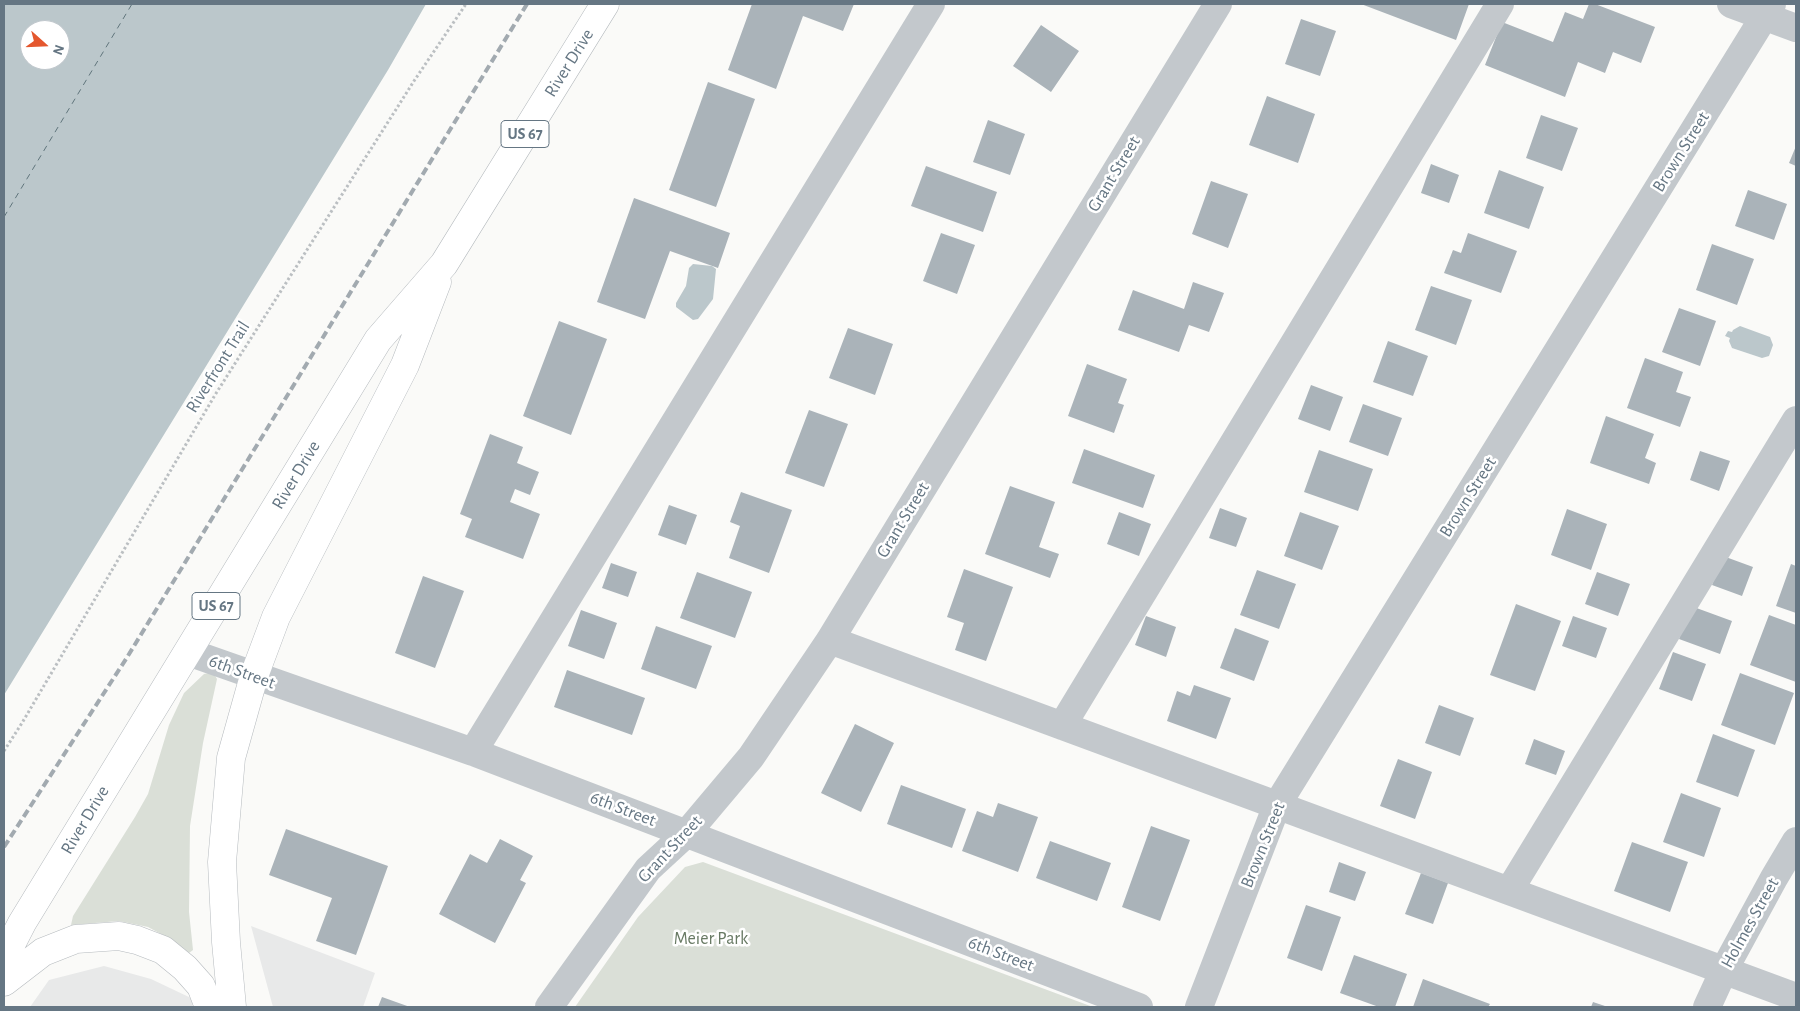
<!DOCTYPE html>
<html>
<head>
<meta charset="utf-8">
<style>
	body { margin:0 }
	#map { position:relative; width:1800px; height:1011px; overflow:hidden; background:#fafaf8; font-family:"Alegreya Sans",sans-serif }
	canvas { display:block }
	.frame { position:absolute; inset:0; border:5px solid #657683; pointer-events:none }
	.north { position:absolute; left:20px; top:20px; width:50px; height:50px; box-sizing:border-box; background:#fff; border:1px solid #c1c8cd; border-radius:50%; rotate:110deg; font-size:14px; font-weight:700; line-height:20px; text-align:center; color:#657683 }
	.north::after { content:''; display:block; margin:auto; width:18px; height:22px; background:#e4572e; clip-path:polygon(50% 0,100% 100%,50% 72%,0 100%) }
</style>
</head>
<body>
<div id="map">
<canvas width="1800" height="1011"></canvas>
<div class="frame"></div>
<div class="north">N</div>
</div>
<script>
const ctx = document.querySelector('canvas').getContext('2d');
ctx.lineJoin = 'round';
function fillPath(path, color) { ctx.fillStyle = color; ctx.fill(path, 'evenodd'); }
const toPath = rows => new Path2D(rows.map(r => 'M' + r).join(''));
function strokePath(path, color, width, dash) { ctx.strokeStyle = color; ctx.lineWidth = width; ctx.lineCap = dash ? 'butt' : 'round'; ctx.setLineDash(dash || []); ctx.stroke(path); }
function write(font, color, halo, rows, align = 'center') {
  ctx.font = font + ' "Alegreya Sans",sans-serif'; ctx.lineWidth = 5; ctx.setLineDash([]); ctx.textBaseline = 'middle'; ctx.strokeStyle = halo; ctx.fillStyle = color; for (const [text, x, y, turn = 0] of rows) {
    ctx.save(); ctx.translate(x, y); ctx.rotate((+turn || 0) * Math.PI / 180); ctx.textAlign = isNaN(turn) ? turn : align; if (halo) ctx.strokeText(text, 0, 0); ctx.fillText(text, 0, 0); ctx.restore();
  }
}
const built = toPath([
	[251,926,375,973,363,1007,273,1007],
	[104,966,151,979,191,998,193,1007,30,1007,49,980]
]);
const green = toPath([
	[213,672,217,679,203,743,190,826,189,912,193,950,189,953,174,941,148,927,119,921,71,925,73,916,135,817,148,794,169,725,184,693,204,674],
	[703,862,1093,1007,575,1007,638,917,685,867]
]);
const water = toPath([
	[4,4,426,4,388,70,4,695],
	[30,30,60,30,60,60,30,60],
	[693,264,712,266,716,269,713,299,698,319,693,320,676,307,676,303,686,286,689,268],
	[1740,326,1770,337,1773,345,1769,356,1762,358,1732,348,1729,341,1730,338,1725,336,1728,331,1732,332,1733,330]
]);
const ferry = toPath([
	[4,217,132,4]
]);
const building = toPath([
	[752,4,854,4,843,31,803,16,776,89,728,70],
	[1361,4,1469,4,1456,40],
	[1589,4,1595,4,1655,27,1641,63,1613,52,1605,73,1578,62,1565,97,1485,65,1502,22,1553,42,1565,12,1583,19],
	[1301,19,1336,31,1320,76,1285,64],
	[1041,25,1079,51,1051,92,1013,66],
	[708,82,755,99,716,207,669,190],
	[1267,96,1315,114,1298,163,1249,145],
	[1541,115,1578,128,1562,171,1526,158],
	[988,120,1025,134,1010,175,973,162],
	[1796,146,1796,166,1789,163],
	[1431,164,1459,175,1449,203,1421,193],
	[926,166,997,192,983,232,911,206],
	[1499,170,1544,187,1529,229,1484,213],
	[1211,181,1248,194,1228,248,1192,234],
	[1748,190,1787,204,1774,240,1735,226],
	[634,198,730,233,718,268,670,251,645,319,597,302],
	[941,233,975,245,957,294,923,281],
	[1468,233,1517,251,1501,293,1444,273,1453,250,1461,253],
	[1712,244,1754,259,1737,305,1696,290],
	[1193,282,1224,293,1209,332,1189,325,1179,352,1118,330,1133,290,1184,309],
	[1431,286,1472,300,1456,345,1415,330],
	[1679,308,1716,321,1700,366,1662,352],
	[559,321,607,339,571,435,523,416],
	[848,328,893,344,875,395,829,378],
	[1388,341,1428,356,1413,396,1373,382],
	[1645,358,1683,372,1676,392,1691,397,1680,427,1627,408],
	[1087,364,1127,379,1118,403,1124,405,1114,433,1068,416],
	[1311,385,1343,397,1330,431,1298,419],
	[1363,404,1402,418,1388,456,1349,442],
	[809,410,848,424,824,487,785,473],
	[1606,416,1654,434,1645,458,1656,463,1649,484,1590,463],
	[490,434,523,447,517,463,539,472,530,495,515,489,510,502,540,514,523,559,465,537,472,519,460,514],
	[1084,449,1155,475,1143,508,1072,483],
	[1319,450,1373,469,1358,511,1304,492],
	[1700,451,1730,461,1719,491,1690,480],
	[1010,486,1055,502,1039,547,1059,554,1050,578,985,554],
	[741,492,792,510,769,573,729,558,740,526,730,522],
	[669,505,697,515,686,545,658,535],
	[1220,508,1247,518,1236,547,1209,538],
	[1567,509,1607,524,1591,570,1551,555],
	[1119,512,1151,524,1139,556,1107,544],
	[1300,512,1339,526,1322,570,1284,556],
	[1723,556,1753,567,1742,596,1712,585],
	[611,563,637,572,628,597,602,588],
	[1791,564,1796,566,1796,613,1776,606],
	[964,569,1013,587,986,661,955,650,964,623,947,617],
	[1257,570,1296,584,1279,629,1240,615],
	[697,572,752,592,735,638,680,618],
	[1597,572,1630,584,1618,616,1585,604],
	[423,576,464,591,435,668,395,653],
	[1516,604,1561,621,1535,691,1490,675],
	[1691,606,1732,621,1720,654,1679,639],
	[581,610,617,623,604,659,568,646],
	[1769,615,1796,625,1796,682,1750,665],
	[1146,616,1176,627,1166,657,1135,645],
	[1573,616,1607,628,1596,658,1562,646],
	[656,626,712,646,696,689,641,669],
	[1235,628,1269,641,1254,681,1220,668],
	[1673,652,1706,664,1692,701,1659,689],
	[567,670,645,698,632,735,554,707],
	[1740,673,1794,693,1775,745,1721,725],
	[1194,685,1231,698,1216,739,1167,721,1177,691,1190,696],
	[1439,705,1474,718,1460,756,1425,743],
	[855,724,894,743,861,812,821,793],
	[1713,734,1755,750,1738,797,1696,782],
	[1534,739,1565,751,1556,775,1525,764],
	[1398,759,1432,772,1415,819,1380,806],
	[901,785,966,809,952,848,887,824],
	[1681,793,1721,808,1704,857,1663,842],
	[998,803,1038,817,1018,872,962,851,977,811,993,817],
	[1151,826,1190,840,1160,921,1122,907],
	[286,829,388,866,356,955,316,941,332,898,269,875],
	[500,839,533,856,520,880,526,883,495,943,439,914,470,854,487,863],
	[1050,841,1111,863,1097,901,1036,878],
	[1632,842,1688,862,1670,912,1614,891],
	[1339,862,1366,872,1355,901,1329,892],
	[1421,873,1448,883,1433,924,1405,914],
	[1306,905,1341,917,1322,971,1287,958],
	[1354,955,1407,974,1395,1007,1379,1007,1340,993],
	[1423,979,1490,1004,1488,1007,1413,1007],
	[382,997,410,1007,378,1007],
	[1593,1002,1608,1007,1591,1007]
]);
const path = toPath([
	[4,751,22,723,215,395,414,81,466,4]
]);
const minor = toPath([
	[1731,4,1796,28],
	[830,640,1796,997],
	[188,652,473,752,1139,1007],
	[1062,726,1500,4],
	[473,752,931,4],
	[1509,891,1796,420],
	[549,1007,648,869,687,833,751,757,830,640,1218,4],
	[1199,1007,1277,805,1772,4],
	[1707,1007,1724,970,1774,878,1796,841]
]);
const major = toPath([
	[4,958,22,923,378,340,444,264,605,4],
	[4,982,43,952,76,939,119,936,137,940,163,950,185,968,201,986,209,1007],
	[232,1007,226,942,222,862,231,758,254,676,276,617,405,365,437,282]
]);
const rail = toPath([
	[4,847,126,659,527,4]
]);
const shields = [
	[525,134,48],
	[216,606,48]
];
const shieldNames = [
	["US 67",525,134],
	["US 67",216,606]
];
const streetNames = [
	["River Drive",569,63,-58],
	["Brown Street",1681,152,-58],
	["Grant Street",1114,174,-59],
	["Riverfront Trail",218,367,-58],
	["River Drive",296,475,-59],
	["Brown Street",1468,497,-58],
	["Grant Street",903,520,-59],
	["6th Street",242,672,20],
	["6th Street",623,809,21],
	["River Drive",85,820,-59],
	["Brown Street",1263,845,-68],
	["Grant Street",670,849,-47],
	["Holmes Street",1750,923,-61],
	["6th Street",1001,954,21]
];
const parkNames = [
	["Meier Park",711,939]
];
fillPath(built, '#e8e9e9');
fillPath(green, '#dadfd7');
fillPath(water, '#bbc7cb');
strokePath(ferry, '#60757c', 1, [6, 5]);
fillPath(building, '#aab3b9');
strokePath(major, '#b5babe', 29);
strokePath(path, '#bbbfc2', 3, [2.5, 2.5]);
strokePath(minor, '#c3c8cc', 28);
strokePath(major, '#fff', 28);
strokePath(rail, '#a2aab0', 4, [8, 4]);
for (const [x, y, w] of shields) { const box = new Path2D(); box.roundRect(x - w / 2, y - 13.5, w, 27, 4); ctx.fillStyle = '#fff'; ctx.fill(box); strokePath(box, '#657683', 1); }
write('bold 16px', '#657683', null, shieldNames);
write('18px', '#657683', '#fff', streetNames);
write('18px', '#687a64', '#fff', parkNames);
</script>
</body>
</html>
